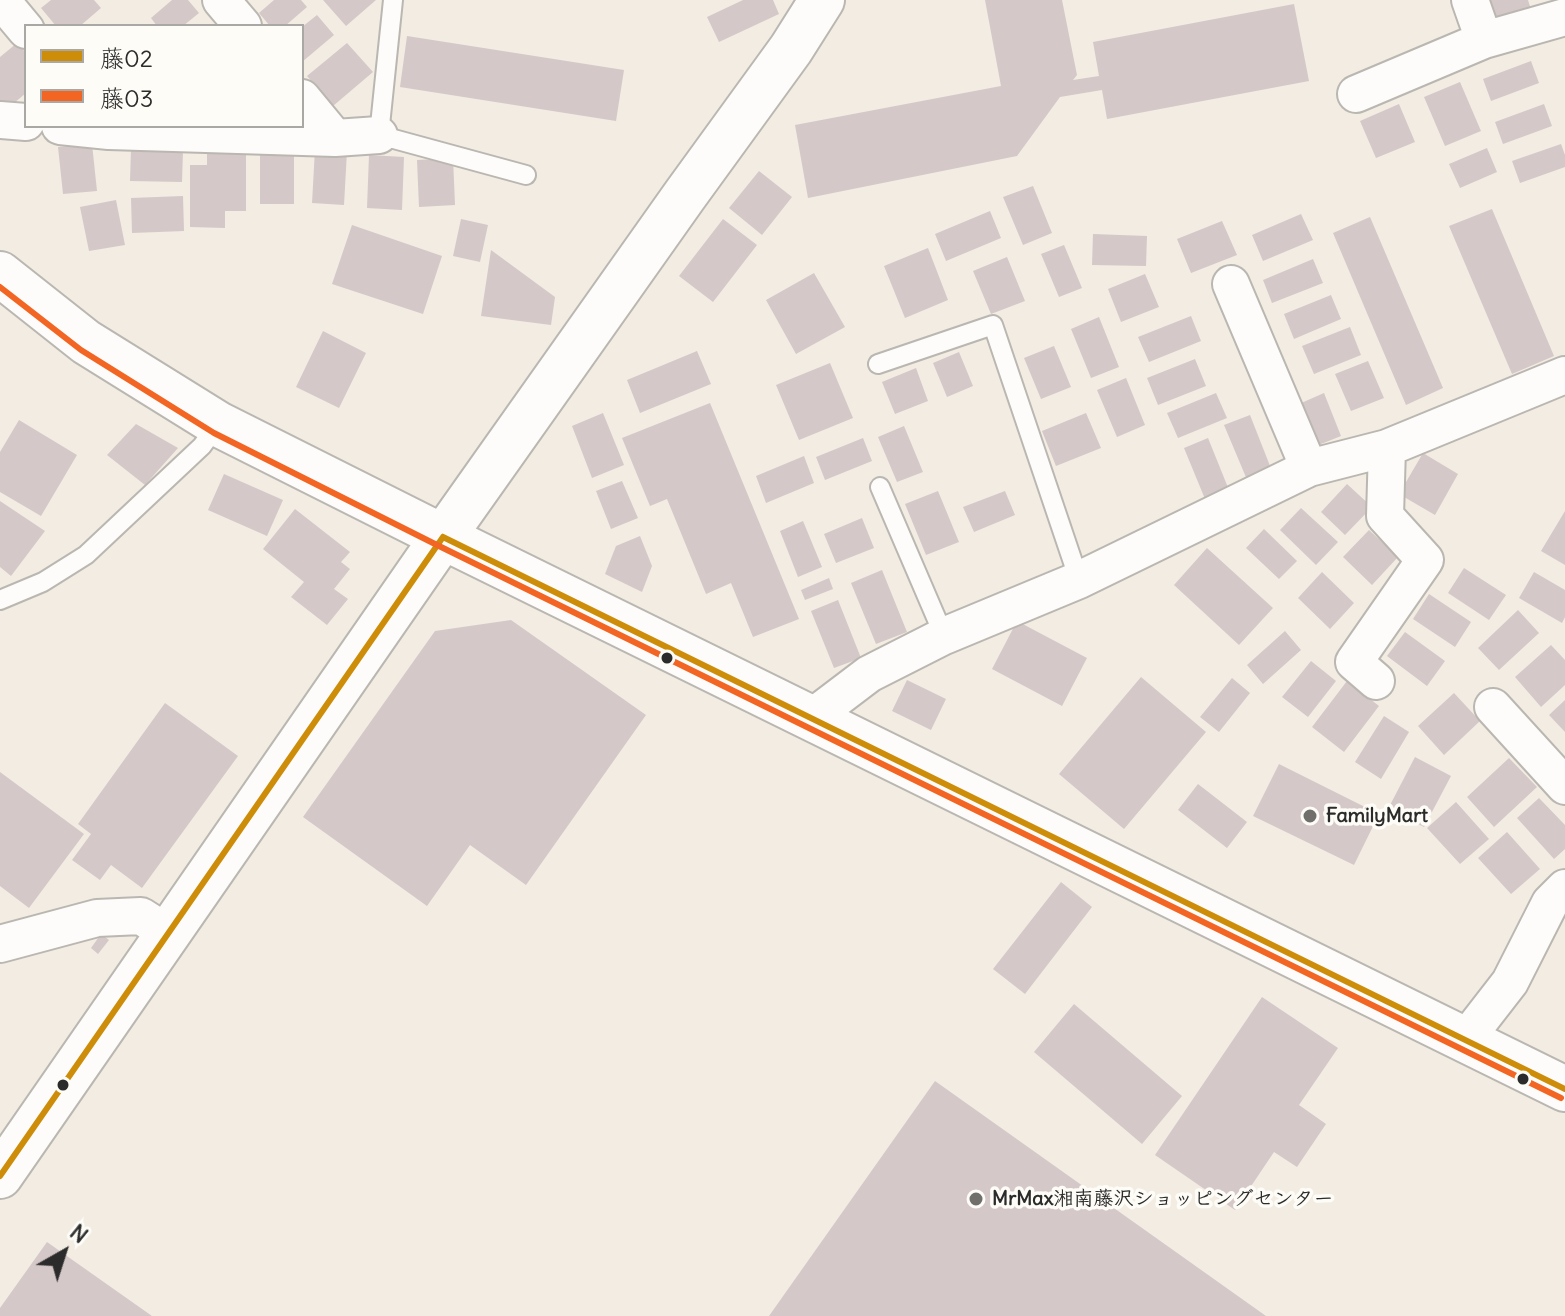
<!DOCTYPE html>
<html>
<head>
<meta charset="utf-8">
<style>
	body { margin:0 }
	#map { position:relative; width:1565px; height:1316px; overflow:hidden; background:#f2ece2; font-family:Delius,"Klee One",sans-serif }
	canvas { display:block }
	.legend { position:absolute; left:24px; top:24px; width:280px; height:104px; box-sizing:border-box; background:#fdfcf7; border:2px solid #a9a8a5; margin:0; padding:10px 14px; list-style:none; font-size:24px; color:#2b2b2b }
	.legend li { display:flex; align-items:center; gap:16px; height:40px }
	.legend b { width:40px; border:2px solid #a9a8a5 }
	.north { position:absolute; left:24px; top:1212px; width:80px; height:80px; -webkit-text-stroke:6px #fdfcf7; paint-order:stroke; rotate:39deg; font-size:22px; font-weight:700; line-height:32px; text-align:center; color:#2b2b2b }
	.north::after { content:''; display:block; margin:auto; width:28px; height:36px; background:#2b2b2b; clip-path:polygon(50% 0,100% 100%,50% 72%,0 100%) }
</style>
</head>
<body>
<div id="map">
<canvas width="1565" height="1316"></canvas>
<ul class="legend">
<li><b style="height:10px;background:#ce8d09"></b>藤02</li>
<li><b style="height:10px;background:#f26522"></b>藤03</li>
</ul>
<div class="north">N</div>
</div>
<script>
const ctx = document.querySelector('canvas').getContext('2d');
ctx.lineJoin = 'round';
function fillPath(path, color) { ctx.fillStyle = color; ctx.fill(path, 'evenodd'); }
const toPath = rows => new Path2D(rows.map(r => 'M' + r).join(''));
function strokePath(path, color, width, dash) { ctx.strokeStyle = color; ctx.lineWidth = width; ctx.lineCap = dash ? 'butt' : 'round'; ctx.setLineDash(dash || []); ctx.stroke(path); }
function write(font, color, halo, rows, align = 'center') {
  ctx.font = font + ' Delius,"Klee One",sans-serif'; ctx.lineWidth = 7; ctx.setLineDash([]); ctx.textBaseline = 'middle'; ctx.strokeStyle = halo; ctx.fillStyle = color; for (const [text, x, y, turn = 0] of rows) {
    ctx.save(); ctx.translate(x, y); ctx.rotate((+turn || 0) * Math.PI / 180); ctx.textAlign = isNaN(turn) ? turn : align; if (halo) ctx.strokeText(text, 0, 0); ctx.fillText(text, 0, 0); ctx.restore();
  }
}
const building = toPath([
	[51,0,94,0,101,8,80,26,56,26,41,8],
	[172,0,188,0,199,13,183,26,157,26,151,18],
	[274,0,301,0,307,7,285,26,270,26,259,13],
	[323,0,376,0,346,26],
	[743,0,773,0,779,14,719,42,707,17],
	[985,0,1062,0,1077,75,1073,80,1099,76,1093,42,1294,4,1309,81,1107,119,1102,90,1060,97,1017,156,808,198,795,125,1001,86],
	[1484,0,1528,0,1532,13,1491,25],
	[317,15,334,35,302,62,302,27],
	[407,36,624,70,616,121,400,87],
	[17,43,26,53,26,93,7,109,0,101,0,57],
	[347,43,373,72,333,106,307,76],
	[1531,61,1539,83,1491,101,1483,79],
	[1460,82,1481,131,1445,146,1424,97],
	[1399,104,1415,142,1376,158,1360,121],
	[1544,104,1552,126,1503,144,1495,122],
	[92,144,97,191,63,194,58,147],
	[1561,144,1565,155,1565,167,1520,183,1512,161],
	[207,147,246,148,246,211,225,211,225,228,190,227,190,165,207,165],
	[1487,148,1497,172,1460,188,1449,164],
	[131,149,183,150,182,182,130,181],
	[260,149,294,150,294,204,260,204],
	[315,149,347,151,344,205,312,203],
	[369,155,404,157,402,210,367,208],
	[453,158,455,205,419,207,417,160],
	[759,171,792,197,762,235,729,208],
	[1033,186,1052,233,1023,245,1003,197],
	[183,196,184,231,132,233,131,198],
	[116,200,125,245,89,251,80,207],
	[1492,209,1554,356,1512,374,1449,226],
	[990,211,1001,238,946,261,935,234],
	[1301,214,1313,240,1263,261,1252,235],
	[1370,217,1443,388,1406,405,1333,233],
	[461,219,488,225,480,262,453,256],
	[723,219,757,245,713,302,679,276],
	[1222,221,1237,255,1191,273,1177,239],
	[352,225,442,256,423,314,332,284],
	[1093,234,1147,236,1146,266,1092,265],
	[1064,245,1082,288,1059,297,1041,254],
	[928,248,948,300,905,318,884,266],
	[491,250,555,297,551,325,481,316],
	[1007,257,1025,301,991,314,973,271],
	[1313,259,1323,283,1272,303,1263,280],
	[814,273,845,327,796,354,766,300],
	[1145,274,1159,307,1121,322,1108,289],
	[1331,295,1341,319,1294,339,1284,314],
	[1191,316,1201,341,1149,362,1138,337],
	[1099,317,1119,367,1091,378,1071,329],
	[1350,327,1361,355,1314,374,1302,346],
	[323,331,366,353,339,408,296,387],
	[1054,346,1071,387,1041,399,1024,358],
	[697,351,711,384,640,413,627,380],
	[959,352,973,386,947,397,933,363],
	[1195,359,1206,386,1158,405,1147,378],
	[1368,361,1384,398,1351,411,1335,374],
	[830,363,853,418,799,440,776,385],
	[916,368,928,401,895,414,882,382],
	[1126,378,1145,425,1117,437,1097,390],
	[1216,393,1227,418,1178,438,1167,413],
	[1324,393,1341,436,1316,446,1299,404],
	[710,403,799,619,753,637,731,583,706,594,667,499,650,506,622,438],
	[603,413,624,465,592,478,572,426],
	[1086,413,1101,448,1056,466,1042,431],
	[1250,415,1272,471,1248,482,1224,425],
	[19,420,77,455,41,516,0,492,0,452],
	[136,424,178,448,145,485,107,455],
	[904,426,923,472,897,482,878,437],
	[863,438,872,461,825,480,816,457],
	[1208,438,1229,490,1205,499,1184,448],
	[1423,453,1458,474,1435,515,1399,494],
	[804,456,814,483,766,503,756,476],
	[224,474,283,500,267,536,208,510],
	[622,481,638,518,611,529,596,491],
	[1347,484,1372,507,1345,535,1321,512],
	[938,491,959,542,926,555,905,504],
	[1005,491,1015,515,974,532,963,507],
	[0,501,45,531,11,576,0,567],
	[1301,508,1338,542,1316,565,1280,530],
	[295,509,350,552,341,562,350,569,334,589,348,599,327,625,291,597,304,582,263,549],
	[1565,511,1565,565,1541,551],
	[862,518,874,548,836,563,824,534],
	[803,521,822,567,798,577,780,531],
	[1264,529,1297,561,1279,579,1246,548],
	[1369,530,1398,557,1372,585,1343,557],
	[640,536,652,566,642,592,605,574,616,546],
	[1207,548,1273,608,1239,645,1174,585],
	[1464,568,1506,595,1489,620,1448,593],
	[882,570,907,632,876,644,851,583],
	[1322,572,1354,603,1330,629,1298,598],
	[1534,572,1565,590,1565,617,1562,623,1519,598],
	[829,578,833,589,805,600,801,590],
	[1429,594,1471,622,1455,647,1413,619],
	[838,600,861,658,834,668,811,611],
	[1518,610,1539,633,1499,670,1478,648],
	[511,620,646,715,526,885,470,845,427,906,303,817,435,631],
	[1017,621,1087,658,1062,706,992,669],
	[1285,631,1301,650,1263,684,1247,665],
	[1405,632,1445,661,1427,686,1387,656],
	[1551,645,1565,660,1565,685,1541,707,1515,677],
	[1311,661,1336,681,1308,717,1282,697],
	[1141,677,1206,732,1124,829,1059,774],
	[1232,678,1250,693,1219,732,1200,717],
	[907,680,946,699,931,730,892,711],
	[1347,681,1379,706,1344,752,1312,727],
	[1454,693,1480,721,1444,755,1418,726],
	[1565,700,1565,732,1549,715],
	[165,703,238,756,142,888,111,865,100,880,72,860,91,834,78,824],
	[1384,716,1409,732,1381,779,1355,762],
	[1415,757,1451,776,1424,827,1388,809],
	[1509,758,1537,787,1494,827,1467,797],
	[1279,764,1379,814,1354,865,1253,816],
	[0,772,84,834,29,908,0,886],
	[1198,784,1247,822,1227,848,1178,810],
	[1539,798,1565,825,1565,849,1554,859,1517,818],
	[1456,802,1489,839,1460,864,1427,828],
	[1507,832,1540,869,1511,894,1478,858],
	[1061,882,1092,907,1025,994,993,969],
	[101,934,109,940,98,954,91,948],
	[1262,997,1338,1048,1299,1105,1326,1124,1297,1167,1274,1152,1235,1210,1155,1155],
	[1074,1004,1182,1096,1142,1144,1034,1052],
	[935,1081,1266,1316,769,1316],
	[47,1242,152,1316,0,1316,0,1308]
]);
const service = toPath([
	[393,0,379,135,526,175],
	[878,364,993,325,1079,580],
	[880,487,944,636],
	[0,600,43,582,86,555,202,446,218,424]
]);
const minor = toPath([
	[1,0,26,30],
	[221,0,243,26],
	[1470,0,1484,40],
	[1356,94,1484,40,1565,17],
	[302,98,335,138],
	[0,120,26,122],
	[60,126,109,131,335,138,379,135],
	[1231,284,1309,468],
	[1376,681,1354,662,1425,560,1385,516,1387,448],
	[1493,707,1565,786],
	[811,718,869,674,944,636,1079,580,1309,468,1387,448,1565,375],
	[0,944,97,918,141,916,169,934],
	[1465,1040,1510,982,1550,903,1565,888]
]);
const tertiary = toPath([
	[0,274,86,342,218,424,443,537,1565,1089],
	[0,1176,443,537,685,195,791,49,822,0]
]);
const bus1 = toPath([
	[443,537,1565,1089],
	[0,1176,443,537]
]);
const bus2 = toPath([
	[0,287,81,350,214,433,439,546,1561,1098]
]);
const markers = [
	[667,658,7,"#2b2b2b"],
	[1310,816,8,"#716f6b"],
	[1523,1079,7,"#2b2b2b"],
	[63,1085,7,"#2b2b2b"],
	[976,1199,8,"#716f6b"]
];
const poiNames = [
	["FamilyMart",1326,816],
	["MrMax湘南藤沢ショッピングセンター",992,1199]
];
fillPath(building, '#d5c8c8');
strokePath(service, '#bab7b1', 22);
strokePath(minor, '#bab7b1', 40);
strokePath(tertiary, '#bab7b1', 48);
strokePath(service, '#fdfcfb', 18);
strokePath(minor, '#fdfcfb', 36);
strokePath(tertiary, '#fdfcfb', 44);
strokePath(bus1, '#ce8d09', 6);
strokePath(bus2, '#f26522', 6);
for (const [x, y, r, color] of markers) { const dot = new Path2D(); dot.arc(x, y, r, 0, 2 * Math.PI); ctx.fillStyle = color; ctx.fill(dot); strokePath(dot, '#fdfcf7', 3); }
write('bold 20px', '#2b2b2b', '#fdfcf7', poiNames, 'left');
</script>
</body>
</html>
